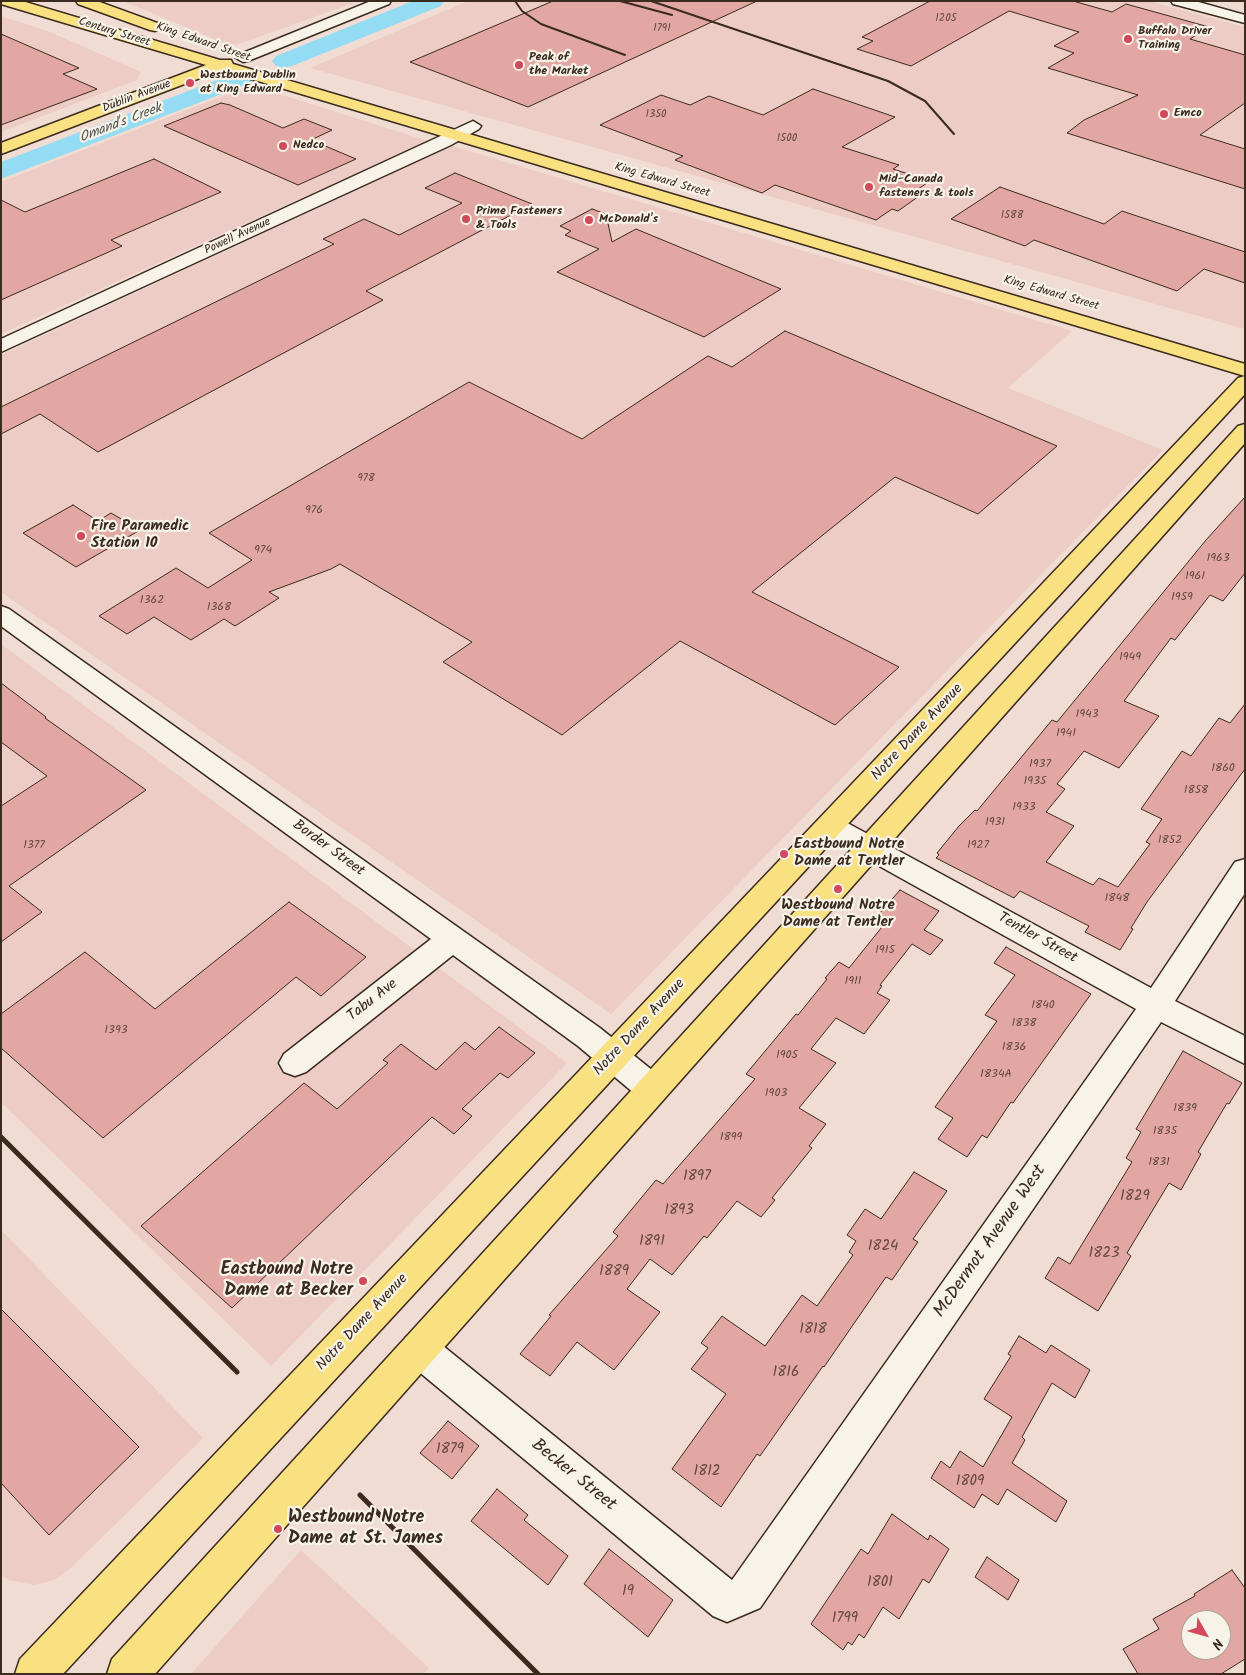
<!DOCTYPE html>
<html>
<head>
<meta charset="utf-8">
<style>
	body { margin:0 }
	#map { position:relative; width:1246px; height:1675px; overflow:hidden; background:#f1dcd3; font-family:Kalam,sans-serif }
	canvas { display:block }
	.frame { position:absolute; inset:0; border:2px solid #3b2a1e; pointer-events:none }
	.north { position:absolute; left:1181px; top:1610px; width:50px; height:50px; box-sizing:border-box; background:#f7f3e8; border:1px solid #aca397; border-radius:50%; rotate:128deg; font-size:14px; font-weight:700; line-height:20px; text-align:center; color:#3b2a1e }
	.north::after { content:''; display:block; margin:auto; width:18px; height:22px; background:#d1495b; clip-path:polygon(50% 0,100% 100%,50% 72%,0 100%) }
</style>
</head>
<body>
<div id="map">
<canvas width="1246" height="1675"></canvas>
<div class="frame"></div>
<div class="north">N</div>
</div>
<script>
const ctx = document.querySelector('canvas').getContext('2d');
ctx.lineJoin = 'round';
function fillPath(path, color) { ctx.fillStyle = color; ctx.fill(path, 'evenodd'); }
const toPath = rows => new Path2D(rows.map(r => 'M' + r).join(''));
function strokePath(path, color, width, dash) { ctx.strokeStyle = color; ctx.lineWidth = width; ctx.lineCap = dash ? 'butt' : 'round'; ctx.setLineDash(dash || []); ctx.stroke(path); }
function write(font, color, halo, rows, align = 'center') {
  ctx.font = font + ' Kalam,sans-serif'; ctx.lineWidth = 4.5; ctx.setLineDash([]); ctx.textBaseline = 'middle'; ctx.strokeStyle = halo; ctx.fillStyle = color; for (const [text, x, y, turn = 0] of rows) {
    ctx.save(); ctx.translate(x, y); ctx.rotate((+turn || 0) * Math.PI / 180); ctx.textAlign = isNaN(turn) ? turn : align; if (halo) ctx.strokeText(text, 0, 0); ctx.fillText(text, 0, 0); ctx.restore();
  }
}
const built = toPath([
	[123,1,359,1,236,45,219,41],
	[468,1,1149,1,1245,27,1245,329,310,68],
	[1,16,50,32,141,72,137,80,1,132],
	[251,85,428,141,1,334,1,182],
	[452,146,1072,331,1008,388,1163,450,611,1014,1,592,1,355],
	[1,644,567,1063,271,1366,1,1102],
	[1,1230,203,1438,71,1568,54,1580,34,1585,9,1580,1,1575],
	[301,1550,429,1668,424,1674,191,1674]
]);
const river = toPath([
	[413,1,444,1,441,6,292,66,284,68,276,66,272,61,276,56,413,1],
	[241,71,250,73,253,78,250,83,1,179,1,162,241,71]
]);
const building = toPath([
	[553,1,757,1,528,107,410,62,553,1],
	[930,1,1073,1,1112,12,1126,4,1209,27,1190,39,1245,55,1245,103,1200,135,1245,149,1245,189,1067,133,1084,120,1138,95,1048,68,1074,53,1054,46,1079,32,1009,11,911,66,857,49,873,41,862,37,930,1],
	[1,34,79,68,63,74,97,89,1,125,1,34],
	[813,89,895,117,842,147,899,165,893,169,930,181,914,192,922,194,898,211,892,209,876,220,775,185,762,193,675,160,683,156,600,125,661,95,690,105,709,96,763,115,813,89],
	[221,103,230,105,283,128,304,119,332,130,311,140,356,159,298,185,164,126,221,103],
	[154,159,221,192,111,240,122,246,1,300,1,200,25,212,154,159],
	[455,173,532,204,366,291,383,300,98,452,40,414,1,434,1,407,334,244,323,239,364,219,399,235,462,203,425,188,455,173],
	[1000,187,1104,224,1122,211,1245,252,1245,283,1204,269,1177,291,1034,240,1025,246,951,219,1000,187],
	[592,209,606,214,612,242,636,229,781,289,704,337,557,272,599,249,565,235,571,231,560,226,592,209],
	[785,331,1057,446,978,514,895,477,752,592,899,667,835,725,680,641,562,735,443,662,472,642,340,564,331,569,269,592,279,598,235,626,224,619,191,640,154,617,127,634,99,616,176,568,208,588,252,560,209,533,469,382,582,439,708,356,732,367,785,331],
	[1245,497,1245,573,1223,601,1210,595,1175,640,1171,638,1124,701,1159,716,1119,768,1084,751,1057,784,1065,789,1046,812,1074,826,1046,862,1093,885,1099,878,1118,887,1150,844,1146,842,1162,819,1141,809,1182,751,1191,756,1219,718,1230,723,1245,704,1245,769,1147,902,1131,928,1133,929,1120,950,1085,932,1089,926,1020,891,1014,898,936,858,939,855,937,853,959,826,975,810,977,811,1052,720,1057,722,1206,540,1245,497],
	[73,505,98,521,111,513,140,530,76,567,23,533,73,505],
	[1,683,46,717,45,718,146,790,9,886,42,912,1,942,1,806,47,776,1,742,1,683],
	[900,890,939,911,924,930,943,940,930,955,912,944,880,985,882,986,877,993,890,1000,864,1034,836,1018,811,1049,836,1063,799,1108,826,1124,809,1146,812,1148,772,1198,775,1200,761,1217,737,1201,707,1238,704,1236,672,1275,650,1259,627,1289,660,1312,614,1370,577,1342,550,1376,520,1354,551,1316,549,1315,618,1236,613,1232,656,1180,663,1184,755,1079,746,1074,796,1014,798,1015,827,979,825,978,839,962,849,968,882,927,872,922,900,890],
	[289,902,366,957,321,996,296,977,103,1138,1,1048,1,1014,85,952,155,1009,289,902],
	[1006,947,1091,994,1013,1103,1011,1102,987,1138,982,1135,967,1157,938,1139,953,1118,935,1107,997,1021,985,1015,1015,975,994,963,1006,947],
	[499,1027,535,1053,508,1078,500,1073,462,1109,472,1116,454,1134,432,1117,232,1308,141,1226,304,1083,337,1109,388,1063,383,1060,401,1044,436,1070,465,1042,475,1050,499,1027],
	[1183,1051,1242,1083,1229,1104,1227,1103,1198,1152,1201,1154,1181,1190,1169,1183,1127,1253,1131,1256,1098,1311,1045,1278,1058,1257,1070,1264,1132,1162,1126,1158,1141,1132,1136,1129,1183,1051],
	[914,1172,947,1191,913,1239,918,1242,892,1280,886,1277,824,1367,823,1366,760,1456,757,1454,721,1507,672,1469,726,1394,691,1369,708,1348,701,1343,722,1316,765,1346,802,1295,817,1306,853,1255,849,1252,856,1241,847,1235,865,1209,881,1219,914,1172],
	[1,1309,139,1447,49,1535,1,1483,1,1309],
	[1019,1336,1046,1353,1051,1345,1090,1370,1075,1398,1052,1383,1022,1437,1025,1440,1012,1463,1067,1501,1056,1522,1007,1489,998,1505,982,1494,974,1508,931,1478,941,1461,950,1468,960,1451,983,1467,1012,1417,984,1399,1011,1356,1008,1354,1019,1336],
	[448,1421,479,1446,452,1479,420,1453,448,1421],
	[497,1489,528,1515,524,1520,568,1556,548,1585,471,1521,497,1489],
	[892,1514,928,1540,930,1535,949,1549,929,1583,923,1579,899,1619,883,1607,864,1638,859,1634,852,1645,848,1642,843,1650,811,1624,861,1549,868,1554,892,1514],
	[609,1549,673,1600,648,1637,584,1584,609,1549],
	[987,1557,1019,1580,1008,1600,975,1577,987,1557],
	[1232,1570,1245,1588,1245,1659,1221,1674,1138,1674,1123,1649,1159,1629,1153,1619,1195,1596,1194,1594,1232,1570],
	[1191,1620,1221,1620,1221,1650,1191,1650,1191,1620]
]);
const minor = toPath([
	[371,1,391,1,389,4,248,61,243,62,236,58,238,55,371,1],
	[1171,1,1195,1,1245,15,1245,23,1173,4,1171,1],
	[473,121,481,126,479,129,451,145,1,352,1,339,473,121],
	[1,606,9,609,600,1028,663,1079,668,1089,663,1099,652,1102,641,1099,578,1046,453,955,306,1072,295,1076,284,1072,279,1063,284,1054,431,939,1,626,1,606],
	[830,816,840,819,1151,988,1235,862,1245,859,1245,893,1175,1001,1245,1036,1245,1064,1161,1022,760,1608,727,1622,713,1616,406,1361,401,1349,406,1337,419,1332,432,1337,732,1580,1136,1009,820,833,816,826,820,819,830,816]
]);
const major = toPath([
	[1,1,22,1,220,60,231,60,233,64,1245,364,1245,376,221,70,1,154,1,143,206,65,1,4,1,1],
	[76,1,97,1,160,24,162,27,155,31,150,30,78,4,76,1],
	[1245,376,1245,394,63,1674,15,1674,20,1659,1238,378,1245,376],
	[1245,424,1245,443,155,1674,107,1674,112,1659,1238,426,1245,424]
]);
const railFar1 = toPath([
	[515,1,522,11,541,24,625,55],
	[620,1,672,15],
	[651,1,888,81,925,101,954,134]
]);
const rail = toPath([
	[1,1137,237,1372],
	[360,1495,538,1674]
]);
const markers = [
	[1128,39,5,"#d1495b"],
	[519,65,5,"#d1495b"],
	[190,83,5,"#d1495b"],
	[1164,114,5,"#d1495b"],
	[283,146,5,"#d1495b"],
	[869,187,5,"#d1495b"],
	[466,219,5,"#d1495b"],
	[589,220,5,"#d1495b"],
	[81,536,5,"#d1495b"],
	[784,854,5,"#d1495b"],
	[838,889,5,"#d1495b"],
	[363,1281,5,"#d1495b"],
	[278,1529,5,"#d1495b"]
];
const farNumbernames = [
	["1205",946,19],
	["1791",662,29],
	["1350",656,115],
	["1500",787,139],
	["1588",1012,216],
	["978",366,479]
];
const farPoinames = [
	["Buffalo Driver",1138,32],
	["Training",1138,46],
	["Peak of",529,58],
	["the Market",529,72],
	["Westbound Dublin",200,76],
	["at King Edward",200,90],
	["Emco",1174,114],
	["Nedco",293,146],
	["Mid-Canada",879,180],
	["fasteners & tools",879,194],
	["Prime Fasteners",476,212],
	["& Tools",476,226],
	["McDonald's",599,220]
];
const farStreetnames = [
	["Century Street",114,33,17],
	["King Edward Street",203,43,19],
	["Dublin Avenue",137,97,-21],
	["King Edward Street",662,181,16],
	["Powell Avenue",238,237,-25],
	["King Edward Street",1051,294,16]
];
const numberNames = [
	["976",314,511],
	["974",263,551],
	["1963",1218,559],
	["1961",1195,577],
	["1959",1182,598],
	["1362",152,601],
	["1368",219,608],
	["1949",1130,658],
	["1943",1087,715],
	["1941",1066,734],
	["1937",1040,765],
	["1860",1223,769],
	["1935",1035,782],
	["1858",1196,791],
	["1933",1024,808],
	["1931",995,823],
	["1852",1170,841],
	["1377",34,846],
	["1927",978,846],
	["1848",1117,899],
	["1915",885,951],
	["1911",853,982],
	["1840",1043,1006],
	["1838",1024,1024],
	["1393",116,1031],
	["1836",1014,1048],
	["1905",787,1056],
	["1834A",996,1075],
	["1903",776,1094],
	["1839",1185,1109],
	["1835",1165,1132],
	["1899",731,1138],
	["1831",1159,1163]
];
const farWaternames = [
	["Omand's Creek",121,124,-21]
];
const poiNames = [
	["Fire Paramedic",91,527],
	["Station 10",91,544],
	["Eastbound Notre",794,845],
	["Dame at Tentler",794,862],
	["Westbound Notre",838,906,"center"],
	["Dame at Tentler",838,923,"center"]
];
const streetNames = [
	["Notre Dame Avenue",918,733,-47],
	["Border Street",328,849,36],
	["Tentler Street",1037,939,29],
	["Tabu Ave",373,1001,-38],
	["Notre Dame Avenue",640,1028,-47],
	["Notre Dame Avenue",363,1323,-47]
];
const nearNumbernames = [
	["1897",697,1177],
	["1829",1135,1197],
	["1893",679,1211],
	["1891",652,1242],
	["1824",883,1247],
	["1823",1104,1254],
	["1889",614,1272],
	["1818",813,1330],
	["1816",786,1373],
	["1879",450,1450],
	["1812",707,1472],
	["1809",970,1482],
	["1801",880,1583],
	["19",628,1592],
	["1799",845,1619]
];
const nearStreetnames = [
	["McDermot Avenue West",991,1242,-55],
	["Becker Street",573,1476,39]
];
const nearPoinames = [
	["Eastbound Notre",353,1271],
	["Dame at Becker",353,1292],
	["Westbound Notre",288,1519,"left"],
	["Dame at St. James",288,1540,"left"]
];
fillPath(built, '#ecccc4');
fillPath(river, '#93dcf4');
fillPath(building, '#e2a7a2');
strokePath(building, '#3b2a1e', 1);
strokePath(minor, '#3b2a1e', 3);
strokePath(major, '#3b2a1e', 3);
fillPath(minor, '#f7f3e8');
fillPath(major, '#f9e181');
strokePath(railFar1, '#3b2a1e', 2);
strokePath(rail, '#3b2a1e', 5);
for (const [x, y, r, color] of markers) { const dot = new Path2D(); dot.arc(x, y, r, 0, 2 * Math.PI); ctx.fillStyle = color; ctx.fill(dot); strokePath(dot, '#f7f3e8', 2); }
write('11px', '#65493f', null, farNumbernames);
write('bold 12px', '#3b2a1e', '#f7f3e8', farPoinames, 'left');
write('12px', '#3b2a1e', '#f7f3e8', farStreetnames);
write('12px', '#65493f', null, numberNames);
write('italic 14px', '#515654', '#f7f3e8', farWaternames);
write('bold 15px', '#3b2a1e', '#f7f3e8', poiNames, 'left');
write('15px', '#3b2a1e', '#f7f3e8', streetNames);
write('15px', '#65493f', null, nearNumbernames);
write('18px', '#3b2a1e', '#f7f3e8', nearStreetnames);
write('bold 18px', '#3b2a1e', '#f7f3e8', nearPoinames, 'right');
</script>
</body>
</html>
